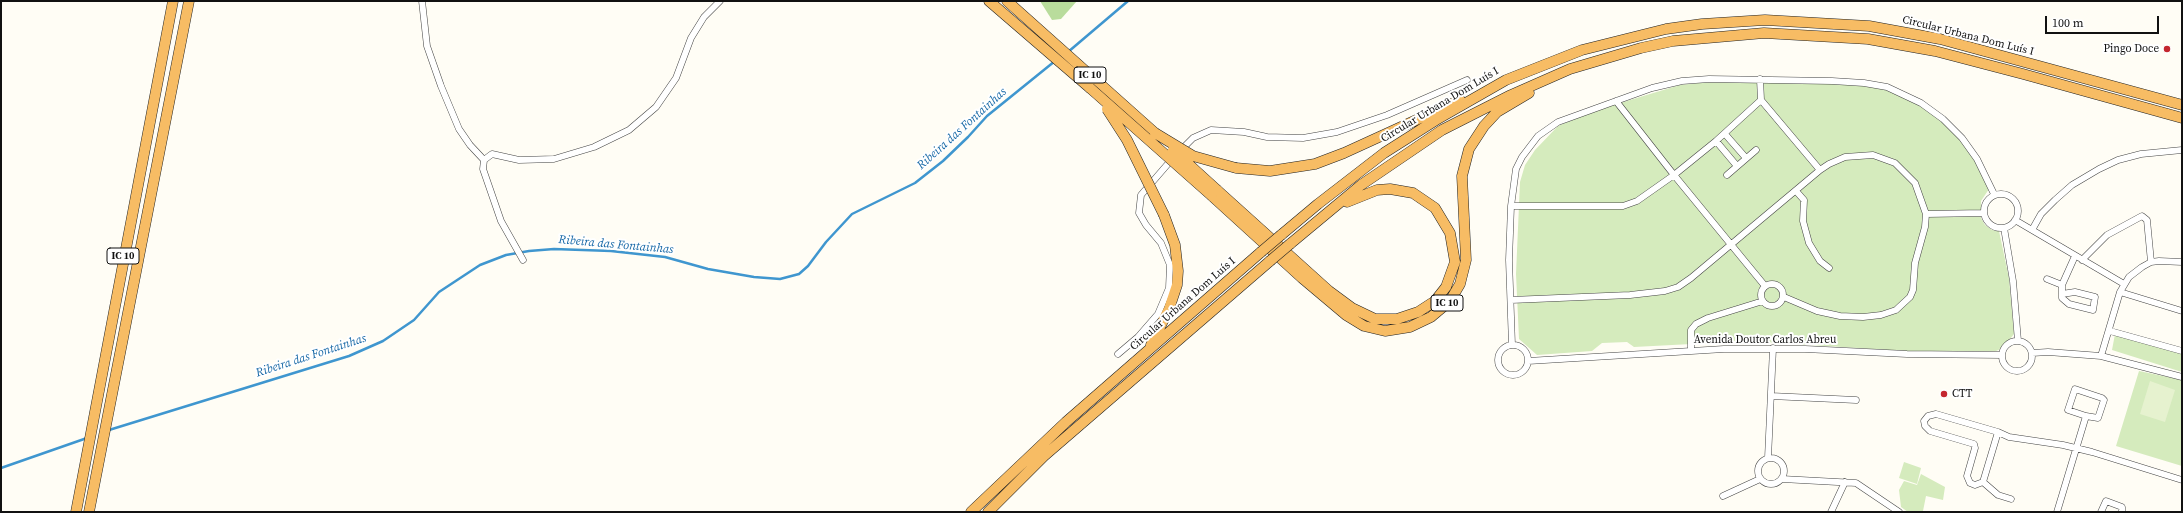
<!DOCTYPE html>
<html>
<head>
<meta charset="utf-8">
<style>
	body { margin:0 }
	#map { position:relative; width:2183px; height:513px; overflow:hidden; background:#fffdf5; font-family:"Source Serif 4",serif }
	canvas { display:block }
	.frame { position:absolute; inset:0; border:2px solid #111; pointer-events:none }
	.scale { position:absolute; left:2045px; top:16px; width:114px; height:18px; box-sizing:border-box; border:2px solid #111; border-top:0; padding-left:5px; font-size:12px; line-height:14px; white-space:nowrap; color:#111; -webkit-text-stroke:3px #fff; paint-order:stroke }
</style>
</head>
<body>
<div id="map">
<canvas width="2183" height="513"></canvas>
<div class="frame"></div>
<div class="scale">100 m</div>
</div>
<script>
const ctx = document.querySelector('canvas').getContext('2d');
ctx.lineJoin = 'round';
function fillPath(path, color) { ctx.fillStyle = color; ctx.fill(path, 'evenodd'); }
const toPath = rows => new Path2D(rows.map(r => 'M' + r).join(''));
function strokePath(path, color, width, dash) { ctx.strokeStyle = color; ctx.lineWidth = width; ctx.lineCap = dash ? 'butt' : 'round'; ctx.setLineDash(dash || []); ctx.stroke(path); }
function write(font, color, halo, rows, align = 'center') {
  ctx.font = font + ' "Source Serif 4",serif'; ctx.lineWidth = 4; ctx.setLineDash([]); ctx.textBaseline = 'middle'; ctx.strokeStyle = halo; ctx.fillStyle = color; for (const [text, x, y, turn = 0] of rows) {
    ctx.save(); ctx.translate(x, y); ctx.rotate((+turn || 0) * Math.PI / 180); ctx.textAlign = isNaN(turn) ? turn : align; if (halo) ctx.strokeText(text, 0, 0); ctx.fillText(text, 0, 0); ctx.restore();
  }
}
const green = toPath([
	[1709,82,1810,82,1875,87,1889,91,1920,105,1952,130,1967,148,1979,168,1989,189,1981,201,1981,218,1985,225,1992,230,1999,231,2009,278,2014,334,2003,348,1996,351,1904,351,1749,341,1634,347,1627,342,1602,343,1592,351,1537,355,1519,339,1516,274,1520,182,1525,165,1535,150,1558,126,1590,112,1680,85],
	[2115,334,2182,353,2182,372,2112,350],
	[2139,371,2182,380,2182,466,2116,446],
	[1904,462,1921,468,1917,484,1899,478],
	[1921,474,1945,487,1943,500,1926,496,1923,511,1908,512,1901,507,1899,490,1904,481,1917,485]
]);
const forest = toPath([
	[1040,1,1077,1,1061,19,1052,20]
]);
const pitch = toPath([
	[2150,381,2175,390,2165,422,2140,414]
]);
const stream = toPath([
	[1068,52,1128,1],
	[109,430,349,356,383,341,414,320,439,292,480,265,506,255,529,251,554,249,611,251,665,257,708,269,754,277,780,279,799,274,808,266,826,242,852,214,915,183,943,161,968,137,987,116,1055,61],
	[1,468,87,438]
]);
const minor = toPath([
	[422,1,427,46,441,86,459,129,470,145,484,160],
	[1760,79,1761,100],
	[1725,134,1746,158],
	[1716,141,1737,166],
	[1180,151,1193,138,1211,130,1244,132,1267,137,1303,138,1337,132,1387,115,1467,80],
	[1727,175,1756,150],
	[1796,191,1804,200,1803,221,1809,243,1820,261,1829,268],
	'1984 211a17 17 0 1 1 34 0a17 17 0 1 1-34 0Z',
	[1511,206,1623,206,1637,201,1674,175,1616,101],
	[2015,220,2032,230],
	[2004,228,2013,281,2018,341],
	[523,260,501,221,483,169,484,160,492,154,519,160,554,159,594,147,629,130,656,107,676,78,691,38,704,17,720,1],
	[2082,260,2107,235,2142,216,2147,220,2151,262],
	[2047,279,2062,285],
	'1761 295a11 11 0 1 1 22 0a11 11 0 1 1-22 0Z',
	[2124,284,2032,230,2041,214,2055,200,2072,185,2099,169,2118,160,2141,154,2182,150],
	[1765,286,1674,175,1716,141,1761,100,1820,170],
	[2120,292,2182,311],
	[2062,294,2075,292,2095,297,2093,310,2069,304,2062,298,2062,285,2075,256],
	[1784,297,1817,311,1840,316,1863,317,1881,315,1896,310,1910,297,1913,290,1915,263,1925,227,1926,214,1984,213],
	[1511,300,1630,295,1665,291,1678,287,1691,278,1820,170,1829,164,1845,157,1873,155,1895,163,1915,183,1926,214],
	[2110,331,2182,351],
	'2002 356a15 15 0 1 1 30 0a15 15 0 1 1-30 0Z',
	'1498 360a15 15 0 1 1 30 0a15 15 0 1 1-30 0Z',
	[1512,345,1509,260,1511,206,1516,169,1522,157,1538,136,1558,122,1652,88,1682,81,1709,79,1832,81,1864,83,1887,87,1921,103,1943,119,1962,138,1977,159,1994,194],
	[1691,351,1691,330,1696,324,1708,318,1763,301],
	[2032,353,2048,352,2101,356,2182,377],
	[1118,354,1138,337,1158,314,1169,288,1170,265,1161,243,1146,225,1139,213,1141,195,1173,158],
	[2101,356,2120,292,2129,277,2142,267,2151,262,2159,261,2182,262],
	[1528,361,1724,349,1805,349,1907,354,2002,355],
	[1771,396,1856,400],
	[1998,432,1983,482,1975,485,1970,483,1967,476,1975,448,1974,444,1930,431,1925,426,1924,421,1928,416,1936,414,1998,432,2009,437,2063,445,2092,452,2182,480],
	'1758 471a13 13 0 1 1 26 0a13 13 0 1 1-26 0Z',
	[1768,458,1773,348],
	[1782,479,1856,483,1899,512],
	[1983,482,1998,495,2011,499],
	[1723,496,1760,479],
	[1831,512,1845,482],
	[2057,512,2086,416,2098,418,2104,400,2102,398,2075,389,2068,410,2086,416],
	[2101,512,2106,501,2122,507,2122,512]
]);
const trunk = toPath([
	[989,1,1090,88],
	[1007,1,1155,133],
	[1236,168,1270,171,1315,164,1344,153,1460,100],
	[1217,190,1329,291,1352,308,1375,319,1397,319,1418,312,1435,301,1446,287,1455,262,1450,233,1435,208,1413,193,1390,189,1377,190,1347,202],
	[1212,196,1302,278,1346,315,1364,326,1385,331,1410,327,1431,317,1450,301,1460,284,1466,260,1462,176,1469,149,1484,126,1497,112,1529,93],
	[1281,235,1318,204,1384,153,1436,120,1506,80,1582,50,1666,29,1702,24,1765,20,1869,26,1940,39,2182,105],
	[1290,244,1361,185,1442,130,1511,95,1570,69,1641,48,1673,41,1764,33,1868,39,1935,51,2023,74,2182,118],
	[1151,345,1169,309,1177,285,1178,271,1175,245,1164,215],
	[76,512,173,1],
	[89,512,189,1],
	[971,512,1066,422,1261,252],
	[988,512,1044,456,1270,261]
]);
const trunkBridge = toPath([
	[1090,88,1212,196],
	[1107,109,1127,140,1164,215],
	[1155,133,1193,156,1236,168],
	[1173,150,1217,190],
	[1261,252,1281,235],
	[1270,261,1290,244]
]);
const markers = [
	[2167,49,4,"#c4262e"],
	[1944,394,4,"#c4262e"]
];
const shields = [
	[1090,75,32],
	[123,256,32],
	[1447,303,32]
];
const shieldNames = [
	["IC 10",1090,75],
	["IC 10",123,256],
	["IC 10",1447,303]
];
const streetNames = [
	["Circular Urbana Dom Luís I",1968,36,14],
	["Circular Urbana Dom Luís I",1440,105,-31],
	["Circular Urbana Dom Luís I",1183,304,-41],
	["Avenida Doutor Carlos Abreu",1765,340]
];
const poiNames = [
	["Pingo Doce",2159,49],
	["CTT",1952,394,"left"]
];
const waterNames = [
	["Ribeira das Fontainhas",962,129,-42],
	["Ribeira das Fontainhas",616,245,5],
	["Ribeira das Fontainhas",311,356,-18]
];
fillPath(green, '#d5ebbd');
fillPath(forest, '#b9dc9c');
fillPath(pitch, '#e6f2cf');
strokePath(stream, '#3f96cf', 2.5);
strokePath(minor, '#444', 7);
strokePath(trunk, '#222', 11);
strokePath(minor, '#fff', 6);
strokePath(trunk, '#f7bc64', 10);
strokePath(trunkBridge, '#222', 11, []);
strokePath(trunkBridge, '#f7bc64', 10);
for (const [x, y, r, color] of markers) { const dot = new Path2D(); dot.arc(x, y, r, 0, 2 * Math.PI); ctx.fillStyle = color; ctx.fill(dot); strokePath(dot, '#fff', 1.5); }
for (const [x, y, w] of shields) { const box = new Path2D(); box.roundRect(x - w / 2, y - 8, w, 16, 3); ctx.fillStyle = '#fff'; ctx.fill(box); strokePath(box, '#111', 1); }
write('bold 10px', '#111', null, shieldNames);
write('11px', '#111', '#fff', streetNames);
write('11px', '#111', '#fff', poiNames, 'right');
write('italic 12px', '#1768a6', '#fff', waterNames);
</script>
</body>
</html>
